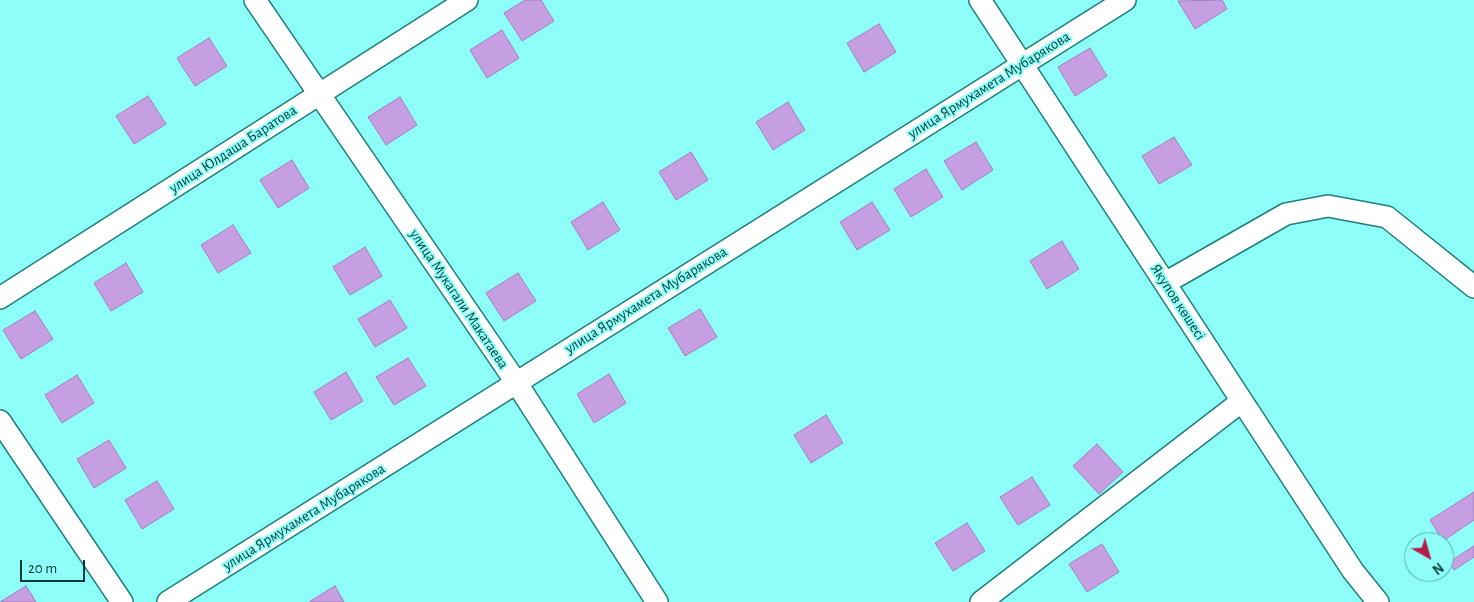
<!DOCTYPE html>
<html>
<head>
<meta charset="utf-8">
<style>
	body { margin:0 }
	#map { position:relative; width:1474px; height:602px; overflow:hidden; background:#8efef9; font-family:"Alegreya Sans",sans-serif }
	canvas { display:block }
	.north { position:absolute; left:1404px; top:532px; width:50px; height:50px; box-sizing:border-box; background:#8efef9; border:1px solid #57b0ac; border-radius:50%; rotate:142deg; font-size:14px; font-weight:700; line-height:20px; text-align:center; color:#043a38 }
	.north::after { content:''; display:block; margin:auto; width:18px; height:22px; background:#b11f48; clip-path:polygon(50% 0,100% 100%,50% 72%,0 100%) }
	.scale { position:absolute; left:20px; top:560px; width:65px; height:22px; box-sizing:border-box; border:2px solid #043a38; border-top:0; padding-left:6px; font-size:15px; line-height:18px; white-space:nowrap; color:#043a38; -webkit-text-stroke:4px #8efef9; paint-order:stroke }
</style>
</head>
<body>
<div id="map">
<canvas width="1474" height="602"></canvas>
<div class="north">N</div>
<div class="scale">20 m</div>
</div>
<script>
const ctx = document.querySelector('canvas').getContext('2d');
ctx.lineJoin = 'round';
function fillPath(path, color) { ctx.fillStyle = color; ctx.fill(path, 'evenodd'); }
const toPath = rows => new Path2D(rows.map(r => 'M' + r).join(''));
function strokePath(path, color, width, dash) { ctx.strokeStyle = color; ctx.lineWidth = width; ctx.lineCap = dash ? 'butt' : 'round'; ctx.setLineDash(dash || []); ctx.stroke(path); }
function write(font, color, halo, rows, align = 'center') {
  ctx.font = font + ' "Alegreya Sans",sans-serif'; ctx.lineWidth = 4; ctx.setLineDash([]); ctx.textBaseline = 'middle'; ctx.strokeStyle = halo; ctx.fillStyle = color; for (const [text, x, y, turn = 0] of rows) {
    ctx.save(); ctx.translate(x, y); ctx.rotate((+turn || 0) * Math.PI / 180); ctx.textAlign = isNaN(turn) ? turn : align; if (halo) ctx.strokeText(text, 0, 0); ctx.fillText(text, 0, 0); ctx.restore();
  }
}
const building = toPath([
	[525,0,541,0,554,21,522,41,504,13,525,0],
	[1222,0,1227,9,1195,29,1178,1,1222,0],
	[879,24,896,52,864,72,847,43,879,24],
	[502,30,519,58,487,78,470,50,502,30],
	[209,38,227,66,195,86,177,58,209,38],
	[1090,48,1107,76,1075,96,1058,67,1090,48],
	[148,96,166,124,134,144,116,116,148,96],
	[400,97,417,125,386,145,368,117,400,97],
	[788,102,805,130,773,150,756,122,788,102],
	[1174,137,1192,165,1159,184,1142,156,1174,137],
	[976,142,993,170,962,190,944,161,976,142],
	[691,152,708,180,676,200,659,172,691,152],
	[292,160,309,188,278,208,260,180,292,160],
	[926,169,943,197,911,217,894,189,926,169],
	[603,202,620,230,588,250,571,222,603,202],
	[872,202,890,230,857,250,840,222,872,202],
	[233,225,251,253,218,273,201,245,233,225],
	[1062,241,1079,269,1047,289,1030,261,1062,241],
	[365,247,382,276,350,295,333,267,365,247],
	[126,263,143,292,111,311,94,283,126,263],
	[518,273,536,301,504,321,486,293,518,273],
	[390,300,407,328,375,347,358,319,390,300],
	[700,309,717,337,685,356,668,328,700,309],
	[35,311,53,339,21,359,3,330,35,311],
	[408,358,426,386,394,405,376,377,408,358],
	[346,372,363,401,331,420,314,392,346,372],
	[609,374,626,403,594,423,577,394,609,374],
	[77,375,94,403,62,423,45,395,77,375],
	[826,415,843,443,811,463,794,435,826,415],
	[109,440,126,468,94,488,77,459,109,440],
	[1097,444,1123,472,1099,494,1073,466,1097,444],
	[1032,477,1050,505,1018,525,1000,497,1032,477],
	[157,481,174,509,142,529,125,500,157,481],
	[1474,492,1474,520,1443,541,1430,520,1474,492],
	[967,523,985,551,953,571,935,543,967,523],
	[1102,544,1119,572,1087,592,1069,564,1102,544],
	[1474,546,1474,557,1454,570,1449,562,1474,546],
	[26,586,36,602,0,602,26,586],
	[335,586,344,602,309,602,335,586]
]);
const minor = toPath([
	[255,0,516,382,657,602],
	[980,0,1353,571,1378,602],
	[1165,283,1286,214,1328,206,1387,217,1474,287],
	[0,298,467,0],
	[0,421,122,602],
	[168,602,1125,0],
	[981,602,1242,401]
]);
const streetNames = [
	["улица Ярмухамета Мубарякова",989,85,-32],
	["улица Юлдаша Баратова",233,149,-33],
	["улица Мукагали Макатаева",459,299,56],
	["улица Ярмухамета Мубарякова",646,300,-32],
	["Якупов көшесі",1178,302,57],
	["улица Ярмухамета Мубарякова",304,517,-32]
];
fillPath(building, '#c69ee2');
strokePath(building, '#a57dbf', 1);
strokePath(minor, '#217e7a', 24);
strokePath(minor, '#fff', 21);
write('15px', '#043a38', '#8efef9', streetNames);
</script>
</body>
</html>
